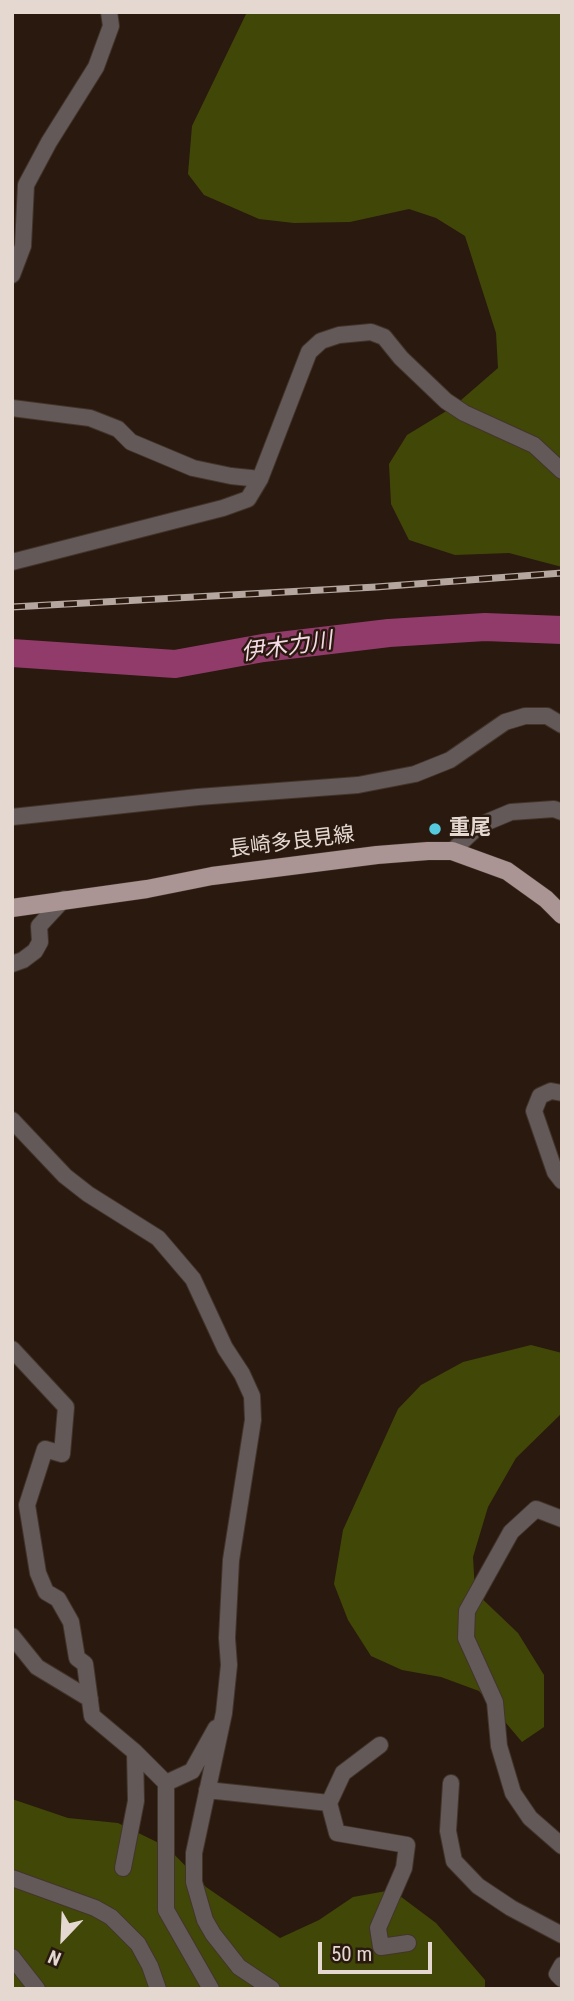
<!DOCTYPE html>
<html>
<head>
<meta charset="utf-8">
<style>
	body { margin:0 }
	#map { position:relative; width:574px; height:2001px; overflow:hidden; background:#29190f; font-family:"Roboto Condensed",sans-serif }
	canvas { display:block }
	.frame { position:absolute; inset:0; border:14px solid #e4d8d1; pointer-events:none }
	.north { position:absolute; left:28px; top:1903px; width:70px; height:70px; -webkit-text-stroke:5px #29190f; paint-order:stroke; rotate:203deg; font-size:19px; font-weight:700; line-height:28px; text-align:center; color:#e4d8d1 }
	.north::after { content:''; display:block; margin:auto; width:24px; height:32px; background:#e4d8d1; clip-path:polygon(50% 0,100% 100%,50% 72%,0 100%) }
	.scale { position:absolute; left:318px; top:1942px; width:114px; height:32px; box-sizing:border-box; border:4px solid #e4d8d1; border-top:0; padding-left:9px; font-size:21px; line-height:24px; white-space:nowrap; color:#e4d8d1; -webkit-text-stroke:5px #29190f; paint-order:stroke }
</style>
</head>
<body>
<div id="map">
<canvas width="574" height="2001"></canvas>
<div class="frame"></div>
<div class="north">N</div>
<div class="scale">50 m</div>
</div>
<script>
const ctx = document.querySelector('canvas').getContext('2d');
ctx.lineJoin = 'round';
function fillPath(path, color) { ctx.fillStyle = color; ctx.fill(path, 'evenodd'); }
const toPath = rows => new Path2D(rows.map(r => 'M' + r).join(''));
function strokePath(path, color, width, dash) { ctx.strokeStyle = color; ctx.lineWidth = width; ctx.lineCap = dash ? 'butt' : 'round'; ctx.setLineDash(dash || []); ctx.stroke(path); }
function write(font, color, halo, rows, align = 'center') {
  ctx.font = font + ' "Roboto Condensed","Noto Sans JP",sans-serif'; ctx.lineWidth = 5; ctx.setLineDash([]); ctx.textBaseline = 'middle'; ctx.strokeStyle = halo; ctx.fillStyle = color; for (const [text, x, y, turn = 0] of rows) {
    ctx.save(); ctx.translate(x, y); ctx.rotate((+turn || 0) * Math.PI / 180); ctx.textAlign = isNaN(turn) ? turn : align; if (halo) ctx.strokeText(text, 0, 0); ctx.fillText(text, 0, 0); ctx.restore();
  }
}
const green = toPath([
	[247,12,562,12,562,567,509,553,455,555,409,540,391,504,389,464,407,435,453,407,498,368,496,333,465,236,436,218,409,209,350,222,294,223,259,219,204,195,188,174,192,126],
	[531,1345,562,1353,562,1413,516,1458,488,1507,473,1557,475,1592,518,1633,544,1675,544,1727,522,1742,479,1691,441,1677,402,1670,371,1656,348,1620,334,1584,343,1530,398,1409,421,1385,463,1362],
	[12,1799,68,1818,118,1823,167,1847,206,1887,280,1938,319,1920,353,1897,392,1890,436,1923,485,1980,485,1989,12,1989]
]);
const river = toPath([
	[12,653,175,664,263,648,389,633,485,627,562,630]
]);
const minor = toPath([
	[12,275,23,246,26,185,49,142,96,67,111,26,109,12],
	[12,408,90,418,118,429,131,442,193,468,231,476,260,479],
	[12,562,223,508,248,499,260,479,309,352,321,341,339,335,371,332,384,337,401,358,446,401,464,413,534,445,562,471],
	[12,817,198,797,358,785,415,774,450,760,505,722,525,716,547,716,562,725],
	[452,851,480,825,511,812,554,809,562,812],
	[12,964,23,960,35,951,40,942,39,926,64,899],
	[562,1093,551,1091,540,1096,534,1111,555,1172,562,1181],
	[12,1120,65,1176,88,1194,158,1238,193,1279,225,1348,242,1374,252,1396,253,1420,231,1560,227,1638,229,1665,224,1713,194,1853,194,1882,205,1920,213,1934,239,1967,272,1989],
	[12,1349,66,1407,62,1454,45,1449,27,1505,38,1573,46,1592,58,1599,71,1622,77,1658,85,1664,92,1716,135,1752,166,1783,192,1771,216,1728],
	[562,1519,536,1509,511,1532,467,1611,466,1638,495,1702,499,1746,513,1793,530,1818,562,1846],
	[12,1636,37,1667,90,1699],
	[380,1745,343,1773,329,1803,337,1833,407,1845,404,1868,378,1928,381,1947,408,1943],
	[166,1783,166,1910,211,1989],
	[451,1783,448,1831,454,1861,478,1886,511,1908,562,1935],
	[207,1790,329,1803],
	[123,1868,136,1801,135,1752],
	[12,1878,95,1908,111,1917,138,1944,150,1966,158,1989],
	[12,1957,37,1989],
	[562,1965,557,1974,562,1979]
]);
const major = toPath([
	[12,908,147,889,212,876,377,855,428,851,452,851,507,871,546,899,562,915]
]);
const rail = toPath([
	[12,607,376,587,562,573]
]);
const markers = [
	[435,829,7,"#55cadf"]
];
const poiNames = [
	["重尾",449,829]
];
const streetNames = [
	["長崎多良見線",292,843,-7]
];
const waterNames = [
	["伊木力川",287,648,-8]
];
fillPath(green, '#414807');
strokePath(river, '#913b6a', 28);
strokePath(minor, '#43342a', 18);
strokePath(major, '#43342a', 19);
strokePath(minor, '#635958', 16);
strokePath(major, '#ab9594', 18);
strokePath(rail, '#b5a7a0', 7);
strokePath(rail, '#29190f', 4.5, [13]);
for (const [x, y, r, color] of markers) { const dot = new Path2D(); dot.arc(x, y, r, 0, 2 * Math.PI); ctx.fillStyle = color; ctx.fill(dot); strokePath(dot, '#29190f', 2.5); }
write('bold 21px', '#e4d8d1', '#29190f', poiNames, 'left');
write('21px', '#e4d8d1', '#29190f', streetNames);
write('italic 23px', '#f3dae5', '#29190f', waterNames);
</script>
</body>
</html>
